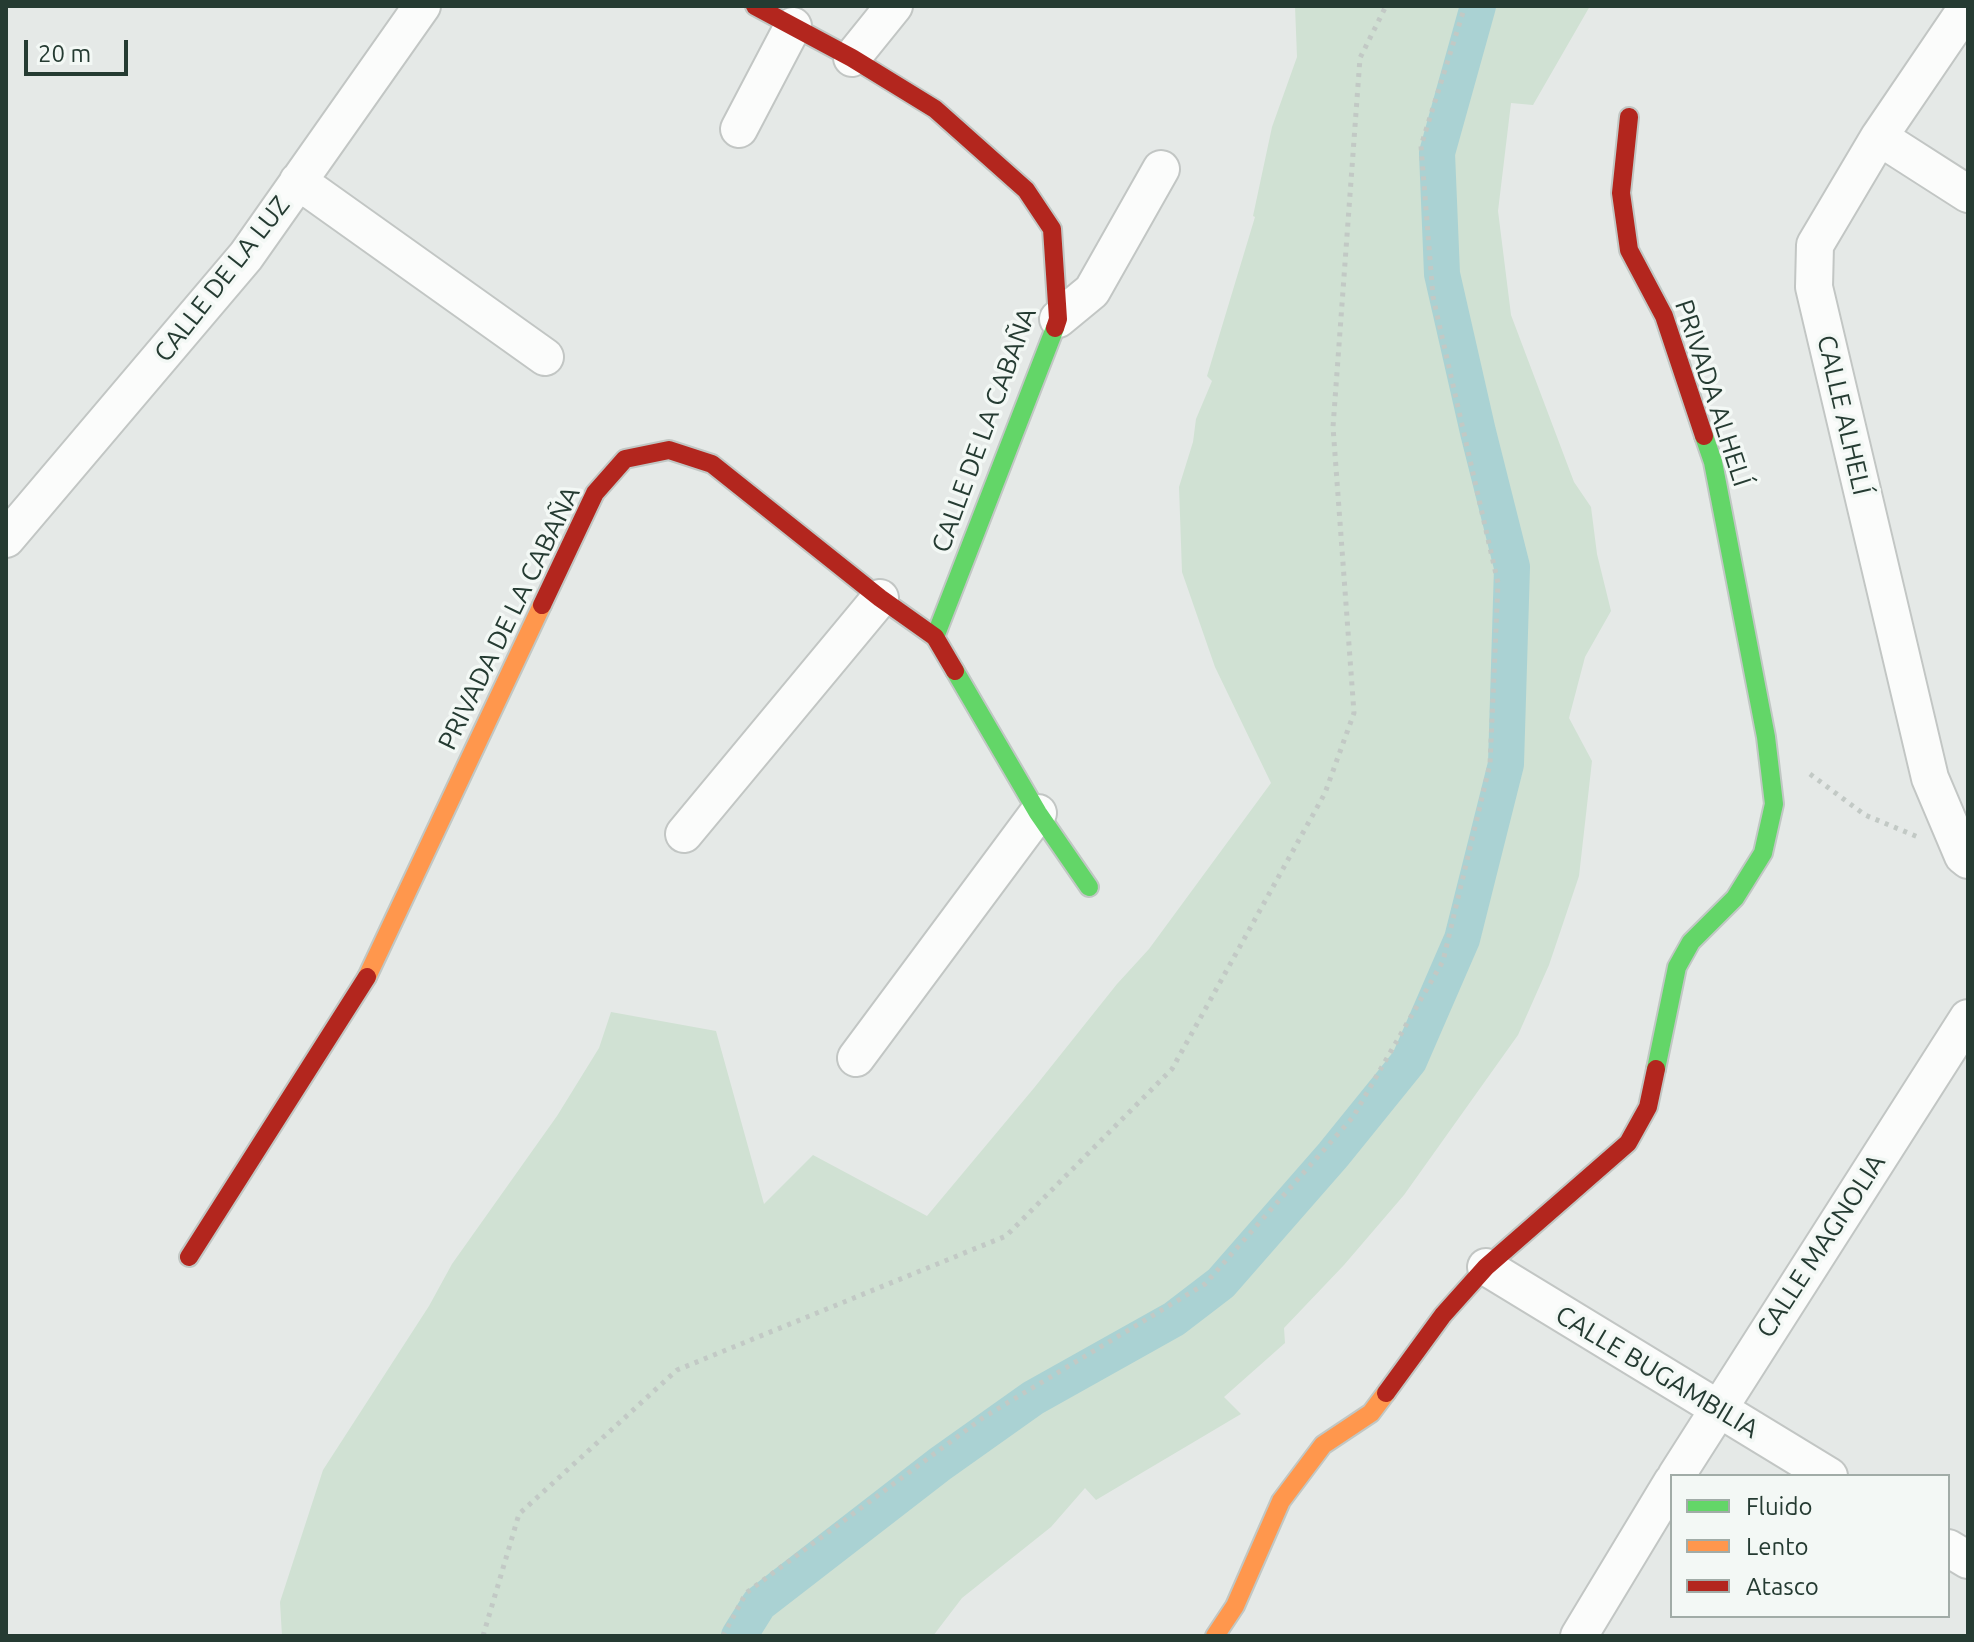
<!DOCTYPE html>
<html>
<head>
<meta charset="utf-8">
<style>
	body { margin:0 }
	#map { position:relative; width:1974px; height:1642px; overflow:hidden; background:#e5e9e7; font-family:Ubuntu,sans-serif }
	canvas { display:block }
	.frame { position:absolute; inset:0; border:8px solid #253b32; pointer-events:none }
	.legend { position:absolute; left:1670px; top:1474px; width:280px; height:144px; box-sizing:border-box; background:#f3f8f5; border:2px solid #a1aca7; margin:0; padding:10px 14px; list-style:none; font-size:24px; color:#253b32 }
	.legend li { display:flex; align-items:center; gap:16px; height:40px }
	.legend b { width:40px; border:2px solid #a1aca7 }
	.scale { position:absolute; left:24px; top:40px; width:104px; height:36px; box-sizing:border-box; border:4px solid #253b32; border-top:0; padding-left:10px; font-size:24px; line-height:28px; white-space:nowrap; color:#253b32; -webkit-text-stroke:6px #f3f8f5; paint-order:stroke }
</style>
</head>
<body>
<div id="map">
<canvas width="1974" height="1642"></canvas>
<div class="frame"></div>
<ul class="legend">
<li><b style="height:10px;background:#63d668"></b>Fluido</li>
<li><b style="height:10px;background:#ff974d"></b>Lento</li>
<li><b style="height:10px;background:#b3261e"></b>Atasco</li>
</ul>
<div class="scale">20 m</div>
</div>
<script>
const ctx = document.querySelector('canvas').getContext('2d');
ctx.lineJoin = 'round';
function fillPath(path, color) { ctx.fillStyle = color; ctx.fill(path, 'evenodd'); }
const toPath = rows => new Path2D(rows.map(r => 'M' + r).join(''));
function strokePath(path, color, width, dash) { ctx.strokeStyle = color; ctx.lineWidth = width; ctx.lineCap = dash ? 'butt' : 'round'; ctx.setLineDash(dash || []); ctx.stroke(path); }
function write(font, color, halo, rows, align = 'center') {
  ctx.font = font + ' Ubuntu,sans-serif'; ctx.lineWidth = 7; ctx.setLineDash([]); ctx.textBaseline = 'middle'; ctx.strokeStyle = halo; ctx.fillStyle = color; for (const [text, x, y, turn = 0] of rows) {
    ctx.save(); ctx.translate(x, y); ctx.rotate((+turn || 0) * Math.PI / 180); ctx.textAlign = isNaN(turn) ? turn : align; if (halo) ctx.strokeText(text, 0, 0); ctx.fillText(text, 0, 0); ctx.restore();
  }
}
const green = toPath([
	[1295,6,1590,6,1533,105,1511,103,1498,211,1511,315,1574,482,1591,507,1597,554,1611,611,1585,657,1569,718,1592,761,1579,876,1549,965,1518,1035,1404,1195,1344,1265,1284,1328,1285,1343,1224,1397,1241,1414,1096,1500,1085,1488,1051,1527,962,1598,933,1636,282,1636,280,1602,323,1470,429,1306,452,1264,557,1116,599,1048,611,1012,716,1031,764,1204,813,1155,927,1216,1034,1088,1117,984,1149,949,1271,783,1215,667,1182,572,1179,487,1193,442,1196,419,1212,381,1207,376,1255,217,1253,216,1272,127,1297,57]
]);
const canal = toPath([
	[739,1636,759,1604,940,1464,1033,1398,1174,1319,1221,1283,1333,1155,1409,1061,1462,939,1506,764,1512,567,1478,432,1442,274,1437,153,1478,6]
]);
const path = toPath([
	[1810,774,1865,815,1918,837],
	[483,1636,519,1514,677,1370,1006,1236,1172,1069,1325,793,1354,713,1333,427,1360,58,1386,6],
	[723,1636,746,1593,984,1417,1205,1284,1353,1117,1443,961,1490,764,1498,583,1433,297,1421,146,1465,6]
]);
const street = toPath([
	[1968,6,1879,137,1815,245,1814,287,1930,778,1963,856,1968,860],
	[852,58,894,6],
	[739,129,793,26],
	[1879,137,1968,194],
	[298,181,545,357],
	[1058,319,1092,291,1161,169],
	[6,539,246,256,422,6],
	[684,834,880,598],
	[856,1058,1038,813],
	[1486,1267,1829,1476],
	[1676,1476,1968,1018],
	[1948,1548,1968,1560],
	[1579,1636,1672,1482]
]);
const fast = toPath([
	[935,637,1055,328],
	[955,671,1038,813,1089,887],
	[1656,1069,1677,967,1691,942,1735,898,1763,853,1774,804,1766,737,1713,462,1704,436]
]);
const slow = toPath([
	[367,977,542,605],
	[1215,1636,1235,1606,1281,1501,1323,1445,1371,1413,1386,1393]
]);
const jam = toPath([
	[755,6,852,58,935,109,1026,190,1052,229,1058,319,1055,328],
	[1629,117,1621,193,1629,250,1664,316,1704,436],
	[542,605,595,493,625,459,669,450,712,464,880,598,935,637,955,671],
	[189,1257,367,977],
	[1386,1393,1443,1315,1486,1267,1628,1143,1648,1107,1656,1069]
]);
const streetNames = [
	["CALLE DE LA LUZ",222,279,-52],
	["PRIVADA ALHELÍ",1713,393,72],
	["CALLE ALHELÍ",1844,415,77],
	["CALLE DE LA CABAÑA",984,430,-70],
	["PRIVADA DE LA CABAÑA",509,618,-64],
	["CALLE MAGNOLIA",1821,1246,-57],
	["CALLE BUGAMBILIA",1657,1372,31]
];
fillPath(green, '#d0e1d3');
strokePath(canal, '#aad2d3', 36);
strokePath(street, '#c2c6c4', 40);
strokePath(fast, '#c1c7c4', 22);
strokePath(slow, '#c1c7c4', 22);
strokePath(jam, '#c1c7c4', 22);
strokePath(path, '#c2c9c5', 5, [4, 6]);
strokePath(street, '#fbfcfb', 36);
strokePath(fast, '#63d668', 18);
strokePath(slow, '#ff974d', 18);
strokePath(jam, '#b3261e', 18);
write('26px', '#253b32', '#f3f8f5', streetNames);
</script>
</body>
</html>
